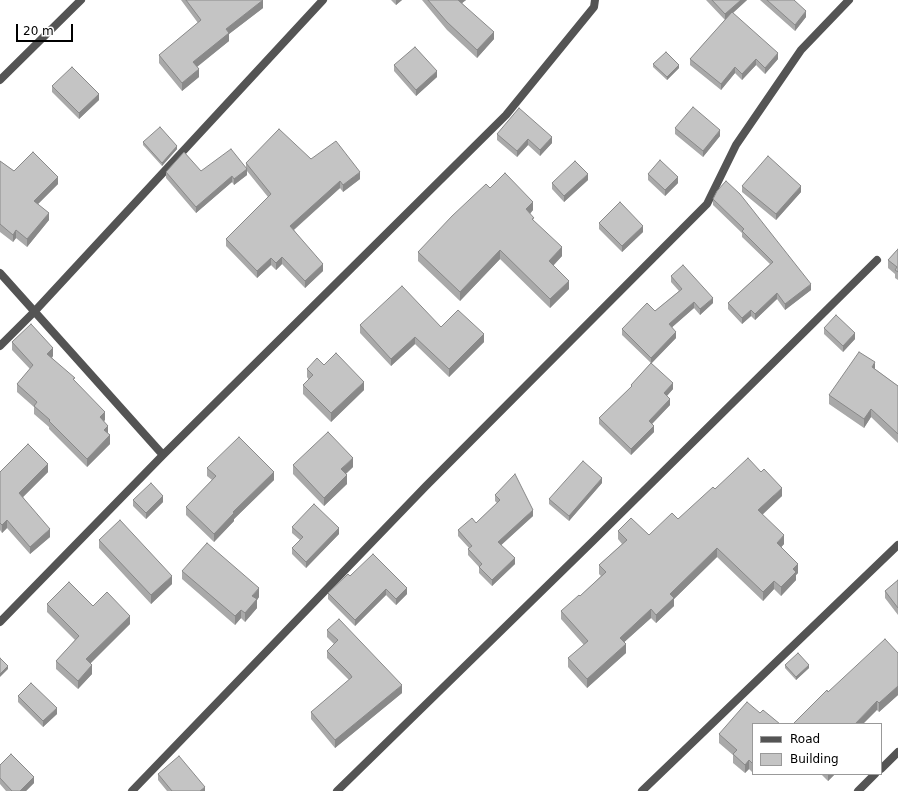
<!DOCTYPE html>
<html>
<head>
<meta charset="utf-8">
<style>
	body { margin:0 }
	#map { position:relative; width:898px; height:791px; overflow:hidden; background:#fff; font-family:"DejaVu Sans",sans-serif }
	canvas { display:block }
	.legend { position:absolute; left:752px; top:723px; width:130px; height:52px; box-sizing:border-box; background:#fff; border:1px solid #999; margin:0; padding:5px 7px; list-style:none; font-size:12px; color:#000 }
	.legend li { display:flex; align-items:center; gap:8px; height:20px }
	.legend b { width:20px; border:1px solid #999 }
	.scale { position:absolute; left:16px; top:24px; width:57px; height:18px; box-sizing:border-box; border:2px solid #000; border-top:0; padding-left:5px; font-size:12px; line-height:14px; white-space:nowrap; color:#000; -webkit-text-stroke:3px #fff; paint-order:stroke }
</style>
</head>
<body>
<div id="map">
<canvas width="898" height="791"></canvas>
<ul class="legend">
<li><b style="height:5px;background:#545454"></b>Road</li>
<li><b style="height:11px;background:#c4c4c4"></b>Building</li>
</ul>
<div class="scale">20 m</div>
</div>
<script>
const ctx = document.querySelector('canvas').getContext('2d');
ctx.lineJoin = 'round';
const toPath = rows => new Path2D(rows.map(r => 'M' + r).join(''));
function strokePath(path, color, width, dash) { ctx.strokeStyle = color; ctx.lineWidth = width; ctx.lineCap = dash ? 'butt' : 'round'; ctx.setLineDash(dash || []); ctx.stroke(path); }
function fillPath(path, color) { ctx.fillStyle = color; ctx.fill(path, 'evenodd'); }
const minor = toPath([
	[0,80,81,0],
	[0,273,163,455],
	[0,346,34,312,323,0],
	[0,622,163,455,506,115,594,7,595,0],
	[881,769,898,752],
	[132,791,426,486,707,204,736,145,801,50,849,0],
	[337,791,593,541,877,260],
	[642,791,898,545],
	[858,791,875,774]
]);
const wall = toPath([
	[181,0,263,0,263,8,229,34,229,41,197,67,199,77,182,91,159,63,159,55,198,23],
	[391,0,402,0,396,5],
	[422,0,466,0,462,3,494,39,477,58,447,30],
	[706,0,747,0,733,13,778,59,765,74,756,65,742,80,735,73,721,90,690,65,690,59,725,20],
	[760,0,794,0,806,17,795,31],
	[653,64,679,68,667,80,653,67],
	[394,65,437,77,416,96,394,71],
	[52,86,99,100,79,119,52,92],
	[675,128,720,136,703,157,675,134],
	[497,134,552,143,540,156,528,145,517,157,497,140],
	[143,142,177,149,162,166,143,145],
	[311,159,360,179,343,192,340,188,294,230,323,271,305,288,282,264,276,270,271,265,257,278,226,246,226,239,268,197,247,171,247,175,234,185,232,182,196,213,166,178,166,172,201,171,246,168,246,163],
	[0,161,14,171,58,184,38,204,49,220,27,247,16,238,13,242,0,232],
	[648,174,678,183,665,196,648,180],
	[588,180,564,202,552,189,552,183],
	[742,186,801,192,776,220,742,192],
	[490,188,533,210,530,214,534,221,562,256,553,266,569,289,550,308,500,259,460,301,418,261,418,252],
	[713,199,811,290,785,310,777,299,755,320,751,316,742,324,728,309,728,303,770,264,742,237,742,233,713,205],
	[599,223,643,232,622,252,599,229],
	[898,249,898,280,895,278,895,274,888,268,888,260],
	[671,276,713,303,700,315,694,308,672,327,676,338,651,363,673,389,667,396,670,405,652,424,654,432,631,455,599,424,599,418,631,387,631,385,651,363,622,335,622,329,655,311,679,291,671,282],
	[360,325,441,327,484,342,449,377,415,344,391,366,360,333],
	[824,328,855,339,843,352,824,334],
	[12,342,53,356,52,358,75,381,105,420,104,421,108,434,110,444,87,467,49,429,49,427,34,414,34,407,17,392,17,384,30,369,12,350],
	[324,365,364,390,331,422,303,394,303,385,309,380,307,377,307,369],
	[875,369,898,386,898,443,871,417,864,428,829,404,829,395],
	[293,465,353,467,346,474,347,484,324,506,293,474],
	[207,468,274,480,234,519,234,521,214,542,186,515,186,507,212,480,207,476],
	[0,472,48,472,23,497,50,537,30,554,7,528,2,533,0,530],
	[602,483,569,521,549,504,549,499],
	[715,489,782,496,762,514,784,544,781,547,798,573,796,575,796,580,781,596,774,589,763,601,717,557,674,599,674,606,656,623,651,618,624,642,626,653,587,688,568,667,568,658,584,645,561,619,561,611,580,596,601,576,599,574,599,565,622,544,618,539,618,531,649,535,678,519],
	[495,495,533,516,501,545,515,564,492,586,479,573,479,567,468,555,468,549,469,548,458,536,458,530,476,523,497,503,495,501],
	[133,500,163,502,146,519,133,506],
	[292,527,339,534,306,568,292,554,292,548,300,540,292,533],
	[99,540,172,584,151,604,99,548],
	[182,571,259,597,257,600,257,608,245,622,241,618,235,625,182,579],
	[350,576,407,594,396,605,386,595,355,626,328,599,328,593],
	[898,580,898,615,885,598,885,591],
	[47,604,93,606,130,624,90,663,92,674,78,689,56,669,56,661,75,640,47,612],
	[327,630,402,693,335,748,311,719,311,712,349,680,327,658,327,651,334,644,327,637],
	[898,653,898,695,879,712,877,710,828,692],
	[785,665,809,668,796,680,785,668],
	[18,696,57,714,43,727,18,702],
	[753,724,753,773,749,769,745,773,733,763,733,755,719,743,719,734],
	[0,765,34,783,26,791,6,791,0,784],
	[158,774,205,791,167,791,158,780],
	[821,774,835,774,828,781]
]);
const shadedWall = toPath([
	[263,0,263,8,229,34,229,41,193,70,193,62,226,29],
	[396,0,402,0,396,5],
	[457,0,466,0,457,7],
	[741,0,747,0,725,20,725,14],
	[806,11,806,17,795,31,795,25],
	[494,32,494,39,477,58,477,50],
	[778,53,778,59,765,74,765,68],
	[756,59,756,65,742,80,742,74],
	[679,65,679,68,667,80,667,77],
	[735,67,735,73,721,90,721,84],
	[199,69,199,77,182,91,182,83],
	[437,71,437,77,416,96,416,90],
	[99,94,99,100,79,119,79,113],
	[720,130,720,136,703,157,703,151],
	[552,137,552,143,540,156,540,150],
	[528,139,528,145,517,157,517,151],
	[177,146,177,149,162,166,162,163],
	[247,169,247,175,234,185,234,179],
	[360,172,360,179,343,192,343,185],
	[588,174,588,180,564,202,564,196],
	[232,176,232,182,196,213,196,207],
	[58,177,58,184,34,208,34,201],
	[678,177,678,183,665,196,665,190],
	[340,181,340,188,290,233,290,226],
	[801,186,801,192,776,220,776,214],
	[533,202,533,210,526,218,526,209],
	[49,213,49,220,27,247,27,239],
	[643,226,643,232,622,252,622,246],
	[16,230,16,238,13,242,13,235],
	[562,247,562,256,549,270,549,261],
	[500,250,500,259,460,301,460,292],
	[282,257,282,264,276,270,276,263],
	[271,258,271,265,257,278,257,271],
	[323,264,323,271,305,288,305,281],
	[569,281,569,289,550,308,550,299],
	[811,284,811,290,785,310,785,304],
	[777,293,777,299,755,320,755,314],
	[713,298,713,303,700,315,700,309],
	[694,302,694,308,669,330,669,324],
	[751,310,751,316,742,324,742,318],
	[676,332,676,338,651,364,651,358],
	[855,333,855,339,843,352,843,346],
	[484,334,484,342,449,377,449,369],
	[415,337,415,344,391,366,391,359],
	[53,348,53,356,47,362,47,354],
	[875,362,875,371,872,367],
	[364,382,364,390,331,422,331,413],
	[673,383,673,389,664,399,664,393],
	[670,399,670,405,649,427,649,421],
	[871,409,871,417,864,428,864,419],
	[105,412,105,420,100,425,100,417],
	[108,426,108,434,104,430],
	[654,426,654,432,631,455,631,449],
	[110,435,110,444,87,467,87,459],
	[353,458,353,467,341,478,341,469],
	[48,464,48,472,19,501,19,493],
	[274,472,274,480,234,519,234,521,214,542,214,534,233,512],
	[347,475,347,484,324,506,324,498],
	[602,478,602,483,569,521,569,516],
	[782,488,782,496,758,519,758,510],
	[163,496,163,502,146,519,146,513],
	[533,510,533,516,498,548,498,542],
	[7,520,7,528,2,533,2,525],
	[339,528,339,534,306,568,306,562],
	[50,529,50,537,30,554,30,547],
	[784,535,784,544,777,552,777,543],
	[717,548,717,557,674,599,674,606,656,623,656,615,670,594],
	[515,558,515,564,492,586,492,580],
	[798,564,798,573,796,575,796,580,781,596,781,587,793,569],
	[172,576,172,584,151,604,151,595],
	[774,581,774,589,763,601,763,592],
	[259,588,259,597,257,600,257,608,245,622,245,613,252,596],
	[407,588,407,594,396,605,396,599],
	[386,589,386,595,355,626,355,620],
	[651,609,651,618,620,646,620,638],
	[241,610,241,618,235,625,235,616],
	[130,616,130,624,86,668,86,659],
	[626,644,626,653,587,688,587,679],
	[92,665,92,674,78,689,78,681],
	[809,665,809,668,796,680,796,677],
	[8,666,8,669,0,677,0,674],
	[402,685,402,693,335,748,335,740],
	[898,686,898,695,879,712,879,703],
	[877,701,877,710,863,724,855,724],
	[57,708,57,714,43,727,43,721],
	[749,760,749,769,745,773,745,765],
	[828,774,835,774,828,781],
	[34,777,34,783,26,791,20,791],
	[205,787,205,791,200,791]
]);
const building = toPath([
	[186,0,263,0,226,29,229,33,193,62,199,69,182,83,159,55,201,20,186,0],
	[428,0,458,0,494,32,477,50,447,22,428,0],
	[712,0,741,0,725,14,712,0],
	[767,0,794,0,806,11,795,25,767,0],
	[732,12,778,53,765,68,756,59,742,74,735,67,721,84,690,59,732,12],
	[415,47,437,71,416,90,394,65,415,47],
	[666,52,679,65,667,77,653,64,666,52],
	[72,67,99,94,79,113,52,86,72,67],
	[693,107,720,130,703,151,675,128,693,107],
	[519,108,552,137,540,150,528,139,517,151,497,134,519,108],
	[160,127,177,146,162,163,143,142,160,127],
	[279,129,311,159,336,141,360,172,343,185,340,181,290,226,323,264,305,281,282,257,276,263,271,258,257,271,226,239,271,194,246,163,279,129],
	[231,149,247,169,234,179,232,176,196,207,166,172,184,152,201,171,231,149],
	[33,152,58,177,34,201,49,213,27,239,16,230,13,235,0,224,0,161,14,171,33,152],
	[768,156,801,186,776,214,742,186,768,156],
	[660,160,678,177,665,190,648,174,660,160],
	[575,161,588,174,564,196,552,183,575,161],
	[505,173,533,202,526,209,534,218,532,219,562,247,549,261,569,281,550,299,500,250,460,292,418,252,452,216,486,184,490,188,505,173],
	[726,181,740,194,811,284,785,304,777,293,755,314,751,310,742,318,728,303,773,262,742,231,744,229,713,199,717,191,726,181],
	[620,202,643,226,622,246,599,223,620,202],
	[898,249,898,272,895,270,897,267,888,260,898,249],
	[683,265,713,298,700,309,694,302,669,324,676,332,651,358,622,329,647,303,655,311,682,289,671,276,683,265],
	[402,286,441,327,458,310,484,334,449,369,415,337,391,359,360,325,402,286],
	[836,315,855,333,843,346,824,328,836,315],
	[31,324,53,348,47,354,75,378,73,379,105,412,100,417,108,426,104,430,110,435,87,459,49,421,50,420,34,406,37,402,17,384,33,365,12,342,31,324],
	[859,352,875,362,872,367,898,386,898,434,871,409,864,419,829,395,859,352],
	[336,353,364,382,331,413,303,385,313,375,307,369,317,358,324,365,336,353],
	[651,363,673,383,664,393,670,399,649,421,654,426,631,449,599,418,632,386,631,385,651,363],
	[328,432,353,458,341,469,347,475,324,498,293,465,328,432],
	[239,437,274,472,233,512,234,513,214,534,186,507,216,476,207,468,239,437],
	[28,444,48,464,19,493,50,529,30,547,7,520,2,525,0,523,0,472,28,444],
	[748,458,761,472,764,469,782,488,758,510,784,535,777,543,798,564,793,569,796,572,781,587,774,581,763,592,717,548,670,594,674,598,656,615,651,609,620,638,626,644,587,679,568,658,588,641,561,611,579,595,580,596,606,572,599,565,627,540,618,531,631,518,649,535,672,513,678,519,713,487,715,489,748,458],
	[583,461,602,478,569,516,549,499,583,461],
	[515,474,533,510,498,542,515,558,492,580,479,567,482,564,468,549,472,546,458,530,472,518,476,523,500,500,495,495,515,474],
	[151,483,163,496,146,513,133,500,151,483],
	[314,504,339,528,306,562,292,548,303,537,292,527,314,504],
	[120,520,172,576,151,595,99,540,120,520],
	[207,543,259,588,252,596,257,599,245,613,241,610,235,616,182,571,207,543],
	[373,554,407,588,396,599,386,589,355,620,328,593,348,574,350,576,373,554],
	[898,580,898,608,885,591,898,580],
	[69,582,93,606,107,592,130,616,86,659,92,665,78,681,56,661,79,636,47,604,69,582],
	[339,619,402,685,335,740,311,712,352,677,350,674,327,651,338,640,327,630,339,619],
	[885,639,898,653,898,686,879,703,877,701,855,724,793,724,827,690,828,692,885,639],
	[798,653,809,665,796,677,785,665,798,653],
	[0,658,8,666,0,674,0,658],
	[31,683,57,708,43,721,18,696,31,683],
	[747,702,760,713,763,710,780,724,753,724,753,764,749,760,745,765,733,754,737,750,719,734,747,702],
	[11,754,34,777,20,791,12,791,0,778,0,765,11,754],
	[179,756,205,787,200,791,172,791,158,774,179,756]
]);
strokePath(minor, '#545454', 8);
fillPath(wall, '#a9a9a9');
fillPath(shadedWall, '#898989');
fillPath(building, '#c4c4c4');
strokePath(building, '#898989', 1);
</script>
</body>
</html>
